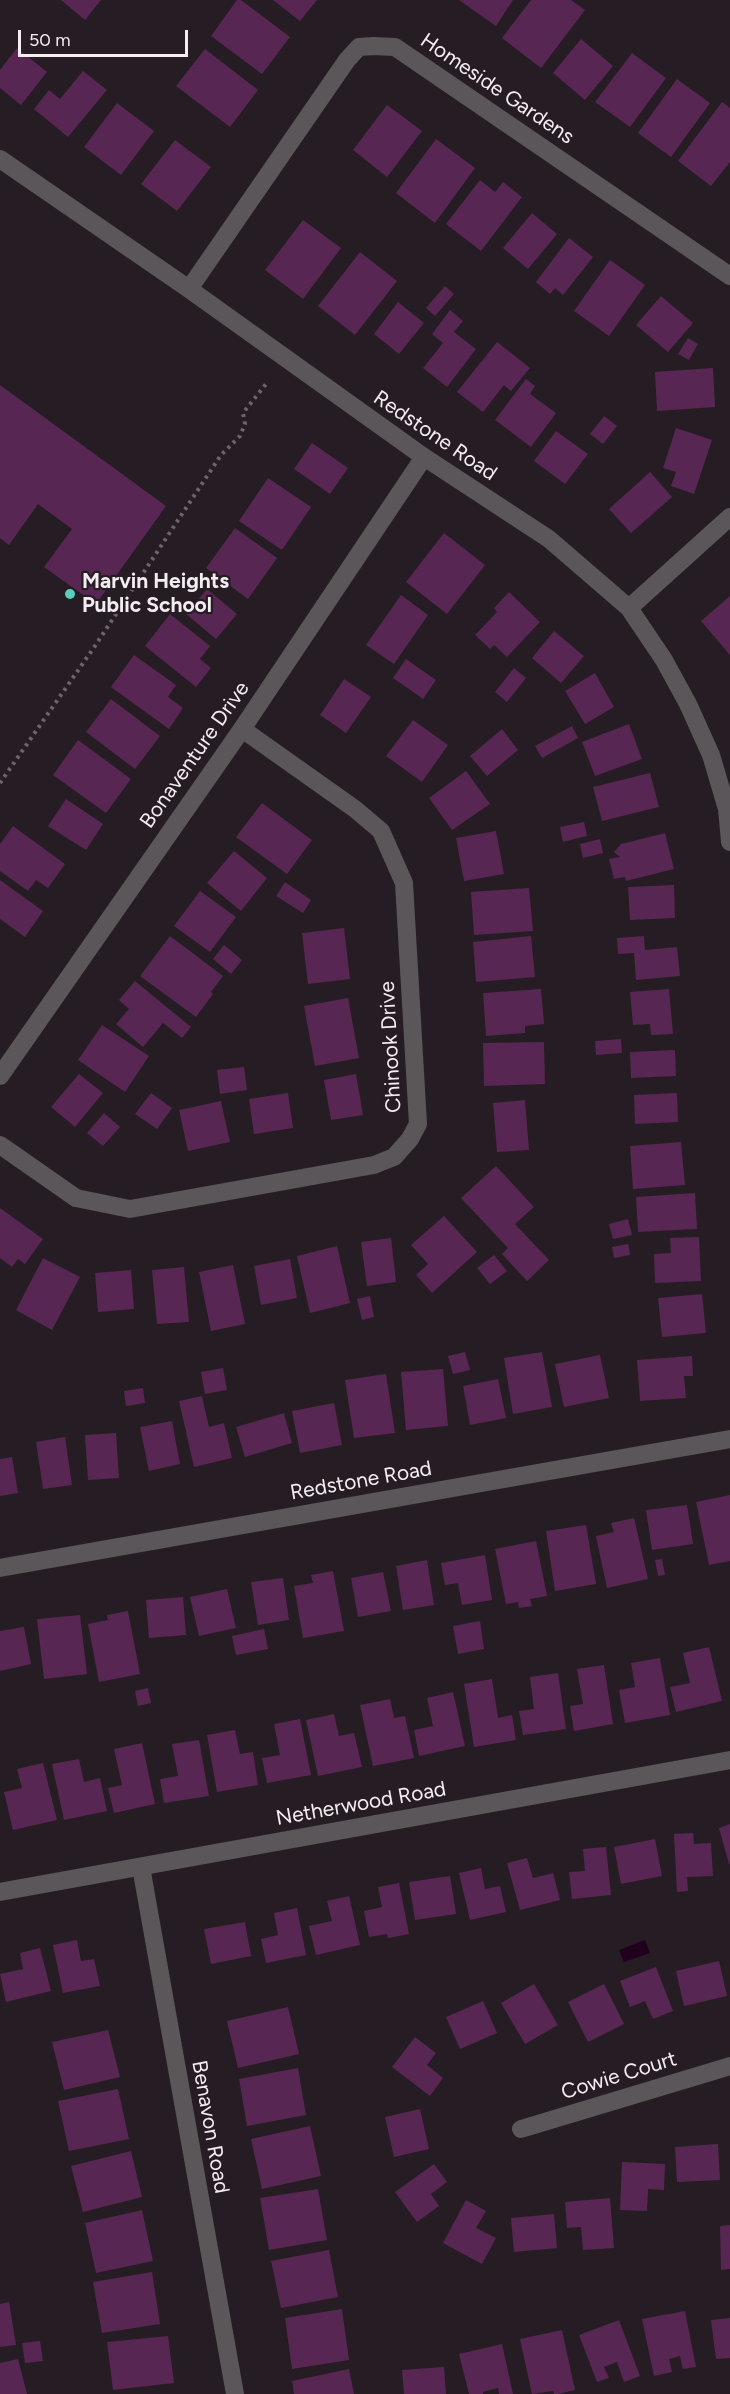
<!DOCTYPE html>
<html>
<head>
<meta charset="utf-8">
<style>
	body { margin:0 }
	#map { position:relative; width:730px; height:2394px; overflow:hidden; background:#251d23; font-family:Figtree,sans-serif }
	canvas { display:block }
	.scale { position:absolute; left:18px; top:30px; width:170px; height:27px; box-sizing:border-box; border:3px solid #f3edf2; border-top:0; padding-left:8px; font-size:18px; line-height:21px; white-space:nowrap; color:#f3edf2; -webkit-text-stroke:4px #251d23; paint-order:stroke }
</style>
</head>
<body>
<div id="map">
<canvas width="730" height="2394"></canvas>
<div class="scale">50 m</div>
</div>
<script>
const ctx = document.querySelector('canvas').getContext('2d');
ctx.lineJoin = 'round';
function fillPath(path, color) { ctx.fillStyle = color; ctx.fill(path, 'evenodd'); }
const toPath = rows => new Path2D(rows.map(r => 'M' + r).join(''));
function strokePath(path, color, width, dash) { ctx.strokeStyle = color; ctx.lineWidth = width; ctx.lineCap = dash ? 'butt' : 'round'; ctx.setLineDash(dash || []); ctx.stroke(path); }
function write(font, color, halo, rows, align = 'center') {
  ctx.font = font + ' Figtree,sans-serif'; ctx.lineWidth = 4.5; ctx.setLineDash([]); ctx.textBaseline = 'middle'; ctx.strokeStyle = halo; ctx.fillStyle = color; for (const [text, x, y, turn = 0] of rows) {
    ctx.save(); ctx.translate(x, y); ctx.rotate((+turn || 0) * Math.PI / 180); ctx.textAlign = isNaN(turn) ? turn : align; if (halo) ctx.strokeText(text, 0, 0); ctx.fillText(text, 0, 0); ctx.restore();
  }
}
const water = toPath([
	[645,1940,650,1953,624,1962,619,1950]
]);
const building = toPath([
	[61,0,101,0,85,20],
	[237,0,241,0,290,37,262,74,211,36],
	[273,0,317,0,300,21],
	[459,0,513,0,496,26],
	[531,0,571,0,585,10,541,68,502,38],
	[581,39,613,66,585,100,553,73],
	[17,48,47,72,21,105,0,88,0,70],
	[205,49,258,90,230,127,176,86],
	[632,53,666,78,630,127,595,102],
	[83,71,107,90,68,137,34,109,49,90,60,99],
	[677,79,710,103,671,157,638,133],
	[722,102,730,108,730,162,711,186,678,161],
	[117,103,154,131,121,175,84,147],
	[387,105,422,131,387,177,353,150],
	[436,139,475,168,435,223,396,193],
	[175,140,211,167,177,211,141,184],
	[480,180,495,192,503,182,522,197,481,251,446,224],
	[532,213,557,234,528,269,503,248],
	[303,220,341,248,303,299,265,270],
	[569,238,593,257,563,295,555,288,550,294,536,282],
	[360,252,397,281,355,335,318,306],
	[610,260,645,285,609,336,574,311],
	[445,286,454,294,435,316,426,308],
	[661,296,693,323,668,352,636,325],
	[398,302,424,323,399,354,374,334],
	[450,310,463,321,454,332,476,349,447,387,423,368,443,343,432,334],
	[688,338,698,344,689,360,678,354],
	[497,342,530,368,511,391,504,385,483,412,457,392],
	[713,368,715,407,657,411,655,372],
	[526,379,535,386,530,394,556,413,531,447,495,420],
	[0,385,166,506,96,604,44,567,72,529,38,504,9,545,0,538],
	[604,416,617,426,603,444,590,434],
	[676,428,712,440,694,494,671,486,676,472,663,468],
	[556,431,588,454,565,484,534,461],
	[312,443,348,468,330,494,294,469],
	[650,472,672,497,631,533,609,509],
	[268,478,311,507,282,550,239,521],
	[235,528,277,558,248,599,206,568],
	[444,533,485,565,447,614,406,582],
	[207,589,237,614,216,639,186,614],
	[509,592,540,622,507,657,494,645,490,649,475,635,497,612,494,608],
	[401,595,428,615,394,664,366,645],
	[730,596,730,655,701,621],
	[170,614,210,646,200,659,211,668,196,687,145,646],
	[554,631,584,656,561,683,532,658],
	[134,655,176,685,168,697,183,708,169,729,111,687],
	[406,659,436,680,423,699,393,678],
	[514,668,526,678,507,702,495,692],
	[595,673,614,707,585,724,565,691],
	[344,679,371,697,346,733,320,715],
	[111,699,160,736,135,769,86,732],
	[413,720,448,745,422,782,386,756],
	[629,724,642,759,595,776,582,742],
	[572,726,578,738,542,758,535,746],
	[502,729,518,750,487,776,470,756],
	[78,740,131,779,106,813,53,775],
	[466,771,490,804,452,830,429,798],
	[650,773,659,807,602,821,593,787],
	[66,799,103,824,86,850,48,826],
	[262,803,312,840,287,874,236,837],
	[584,822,587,836,563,842,560,827],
	[13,826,65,864,48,888,36,880,28,891,0,871,0,844],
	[496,831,504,874,464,881,456,838],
	[665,833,674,869,626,881,625,877,614,879,609,859,620,857,614,852,621,844],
	[600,839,603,853,583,858,580,844],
	[234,851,267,878,241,911,207,883],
	[0,880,43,911,25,937,0,919],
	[285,882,311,900,303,913,276,896],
	[674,885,675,918,630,920,628,887],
	[529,888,533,931,474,935,471,892],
	[200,891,236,917,210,952,174,926],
	[344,928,350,979,308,984,302,933],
	[170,936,223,976,211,992,213,994,196,1017,140,976],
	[531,936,535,977,476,982,473,942],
	[644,936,645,950,677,947,680,976,636,980,634,953,618,954,617,938],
	[224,945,242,960,231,974,213,959],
	[135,981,191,1027,182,1038,163,1023,143,1047,116,1024,129,1009,119,1000],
	[541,989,544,1024,525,1026,525,1033,486,1036,483,993],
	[669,989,673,1034,651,1035,650,1024,633,1025,630,992],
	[348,998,359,1058,315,1066,304,1006],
	[102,1025,149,1056,125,1092,78,1060],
	[621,1039,622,1053,596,1055,595,1041],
	[544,1042,545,1084,484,1086,483,1043],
	[675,1050,676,1076,631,1078,630,1052],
	[244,1067,247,1090,220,1094,217,1070],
	[79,1074,103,1093,75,1127,51,1107],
	[356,1074,363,1115,331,1120,324,1080],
	[151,1093,172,1108,157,1129,135,1114],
	[288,1093,293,1128,254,1134,249,1099],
	[677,1093,678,1122,635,1124,634,1095],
	[525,1100,529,1150,497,1152,493,1103],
	[221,1101,230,1142,188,1151,179,1110],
	[104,1113,120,1127,103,1146,87,1133],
	[681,1142,685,1185,633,1189,630,1146],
	[496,1166,534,1207,515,1224,549,1260,527,1281,502,1254,508,1248,461,1198],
	[695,1193,697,1229,638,1232,636,1197],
	[0,1208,43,1239,25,1264,18,1259,12,1267,0,1258],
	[444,1216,477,1252,432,1293,416,1275,428,1264,411,1245],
	[628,1219,632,1235,613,1239,609,1224],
	[699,1237,701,1281,655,1283,654,1254,671,1253,670,1238],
	[391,1238,396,1282,367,1286,361,1242],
	[628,1244,630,1255,614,1258,612,1247],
	[337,1246,350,1303,310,1313,297,1256],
	[494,1255,507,1271,490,1284,477,1268],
	[43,1258,80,1277,52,1330,16,1310],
	[290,1259,297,1298,261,1305,254,1266],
	[233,1265,245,1324,211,1331,199,1272],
	[184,1267,189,1322,157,1324,152,1270],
	[131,1270,134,1309,98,1312,95,1273],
	[702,1294,706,1333,662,1337,658,1298],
	[370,1296,374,1317,362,1320,357,1299],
	[465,1352,470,1370,453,1374,448,1356],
	[542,1352,552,1407,513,1414,504,1358],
	[600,1355,609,1398,564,1407,555,1364],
	[692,1356,693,1376,684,1376,686,1398,640,1401,637,1360],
	[223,1368,227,1390,205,1394,201,1372],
	[443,1369,448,1426,406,1430,401,1372],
	[386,1374,395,1433,354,1438,345,1380],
	[498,1379,506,1418,470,1425,463,1386],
	[143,1388,145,1403,126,1406,124,1391],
	[202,1396,209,1427,224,1423,232,1458,194,1467,179,1401],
	[334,1403,342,1445,300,1453,292,1411],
	[284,1413,292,1443,245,1457,236,1427],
	[172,1421,180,1464,149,1471,140,1427],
	[116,1433,119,1478,88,1480,85,1435],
	[65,1437,72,1485,43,1489,36,1442],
	[12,1457,18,1493,0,1496,0,1459],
	[730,1495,730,1561,709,1565,696,1502],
	[687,1505,693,1544,652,1550,646,1510],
	[634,1518,648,1579,607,1588,596,1536,614,1532,611,1523],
	[586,1525,596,1584,555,1591,546,1531],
	[536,1541,547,1596,530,1599,532,1606,519,1608,518,1602,506,1604,495,1549],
	[485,1555,492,1600,462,1605,458,1583,445,1585,441,1563],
	[662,1559,665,1575,658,1576,655,1560],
	[427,1560,434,1605,403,1610,396,1566],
	[333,1571,344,1631,303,1638,294,1586,313,1583,311,1575],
	[383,1572,391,1611,358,1617,351,1578],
	[283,1578,289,1620,258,1625,251,1582],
	[227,1589,236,1628,199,1636,190,1597],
	[183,1597,186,1635,149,1638,146,1600],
	[128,1611,140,1674,99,1682,88,1624,108,1620,107,1615],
	[80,1615,87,1674,44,1679,37,1619],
	[480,1621,484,1649,458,1654,453,1626],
	[24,1627,31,1664,0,1671,0,1631],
	[264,1629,268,1649,236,1655,232,1636],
	[709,1647,722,1701,676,1712,670,1687,690,1683,683,1653],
	[660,1658,670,1715,625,1723,619,1690,635,1687,631,1663],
	[604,1665,613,1724,574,1731,570,1706,583,1704,577,1669],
	[558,1673,566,1729,523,1735,519,1711,534,1709,530,1677],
	[492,1679,498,1718,512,1715,516,1740,474,1747,464,1684],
	[148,1688,151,1703,138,1706,135,1691],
	[453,1692,465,1746,419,1756,414,1730,433,1726,427,1698],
	[390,1699,394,1718,405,1716,414,1758,373,1766,360,1705],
	[334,1714,339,1736,354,1733,362,1767,318,1776,306,1720],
	[300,1719,311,1775,267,1783,262,1758,280,1755,274,1724],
	[235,1730,240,1754,253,1752,258,1785,217,1792,207,1735],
	[199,1740,209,1796,164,1803,160,1779,178,1776,172,1744],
	[142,1743,155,1804,114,1813,108,1788,122,1785,114,1749],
	[79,1759,84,1782,100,1778,107,1811,64,1820,52,1764],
	[43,1763,57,1820,13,1830,4,1792,22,1788,17,1769],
	[730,1824,730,1864,729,1864,719,1828],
	[693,1833,694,1844,711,1843,713,1876,687,1877,688,1891,677,1892,674,1834],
	[655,1839,662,1876,621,1884,614,1847],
	[606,1847,611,1895,572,1899,569,1872,585,1871,583,1849],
	[527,1858,533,1878,553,1873,560,1900,520,1910,507,1863],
	[481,1868,485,1889,500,1886,506,1912,470,1920,459,1873],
	[450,1876,456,1914,415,1920,409,1882],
	[399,1883,409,1934,388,1938,387,1934,369,1937,364,1911,382,1907,378,1887],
	[349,1896,360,1945,316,1955,309,1926,332,1921,327,1901],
	[297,1908,306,1955,266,1963,261,1939,278,1935,274,1913],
	[245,1922,251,1956,211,1964,204,1929],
	[77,1940,81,1961,94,1959,100,1986,63,1993,53,1945],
	[40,1948,51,1991,6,2002,0,1974,23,1969,20,1953],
	[719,1961,727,1996,684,2006,676,1971],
	[656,1967,673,2011,653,2019,645,2001,630,2007,620,1981],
	[534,1984,558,2025,525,2044,501,2003],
	[604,1984,624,2024,588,2042,568,2002],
	[483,2001,497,2033,460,2049,446,2017],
	[288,2007,299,2054,238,2068,227,2021],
	[108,2030,120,2077,64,2090,52,2042],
	[415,2037,436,2053,427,2065,443,2078,430,2096,392,2067],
	[298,2068,306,2115,247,2126,239,2079],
	[118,2089,129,2139,69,2151,58,2101],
	[420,2109,429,2149,394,2157,385,2117],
	[310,2126,321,2176,262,2189,251,2139],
	[718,2144,720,2180,677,2182,675,2147],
	[131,2151,142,2197,83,2212,71,2166],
	[622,2162,665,2164,664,2190,648,2189,647,2211,620,2210],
	[434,2164,447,2182,431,2194,439,2206,417,2222,395,2192],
	[318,2189,327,2240,269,2250,260,2198],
	[610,2198,614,2248,583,2250,581,2227,567,2228,565,2202],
	[466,2200,486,2211,476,2228,496,2238,482,2264,443,2243],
	[142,2210,153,2261,96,2273,85,2223],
	[554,2214,557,2248,514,2252,511,2218],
	[730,2225,730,2269,721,2270,720,2226],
	[329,2250,338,2297,281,2308,271,2261],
	[152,2272,160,2324,102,2333,93,2282],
	[9,2302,16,2345,0,2347,0,2304],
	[342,2309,349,2360,292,2369,285,2318],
	[685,2311,696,2367,683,2369,680,2356,669,2359,672,2372,654,2376,642,2319],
	[730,2318,730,2358,716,2359,711,2320],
	[619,2320,640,2376,624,2382,617,2362,604,2367,609,2378,597,2382,579,2335],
	[562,2330,575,2390,558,2394,554,2394,553,2391,532,2394,520,2339],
	[168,2336,174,2383,113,2390,107,2342],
	[40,2341,43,2361,25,2363,22,2343],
	[502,2344,513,2394,499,2394,498,2388,483,2392,483,2394,469,2394,459,2354],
	[18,2359,27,2394,0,2394,0,2363],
	[444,2367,446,2394,404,2394,402,2370],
	[349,2369,354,2394,294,2394,292,2381]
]);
const path = toPath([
	[0,783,97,643,221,455,240,436,245,424,243,413,266,384]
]);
const minor = toPath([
	[0,159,189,289,424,457,549,539,629,608,664,660,688,704,711,755,727,809,730,842],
	[189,289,347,60,359,47,373,46,395,47,730,276],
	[629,608,730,517],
	[0,1076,242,729,424,457],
	[0,1145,76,1198,130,1209,374,1165,394,1157,410,1139,418,1124,404,883,381,831,355,809,242,729],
	[0,1568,730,1439],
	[141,1867,235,2394],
	[0,1892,730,1760],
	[521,2129,730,2066]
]);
const markers = [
	[70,594,6,"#5acebd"]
];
const streetNames = [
	["Homeside Gardens",497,89,34],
	["Redstone Road",435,436,34],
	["Bonaventure Drive",195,755,-55],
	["Chinook Drive",391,1047,-93],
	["Redstone Road",361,1481,-10],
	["Netherwood Road",361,1804,-10],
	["Cowie Court",619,2076,-17],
	["Benavon Road",210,2127,80]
];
const poiNames = [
	["Marvin Heights",82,582],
	["Public School",82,606]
];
fillPath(water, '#20001c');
fillPath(building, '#582652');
strokePath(path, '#6c656b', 4, [3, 4.5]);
strokePath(minor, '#5a5659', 18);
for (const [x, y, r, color] of markers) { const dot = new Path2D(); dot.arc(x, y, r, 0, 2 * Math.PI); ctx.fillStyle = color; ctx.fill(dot); strokePath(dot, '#251d23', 2); }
write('21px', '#f3edf2', '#251d23', streetNames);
write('bold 21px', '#f3edf2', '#251d23', poiNames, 'left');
</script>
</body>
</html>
